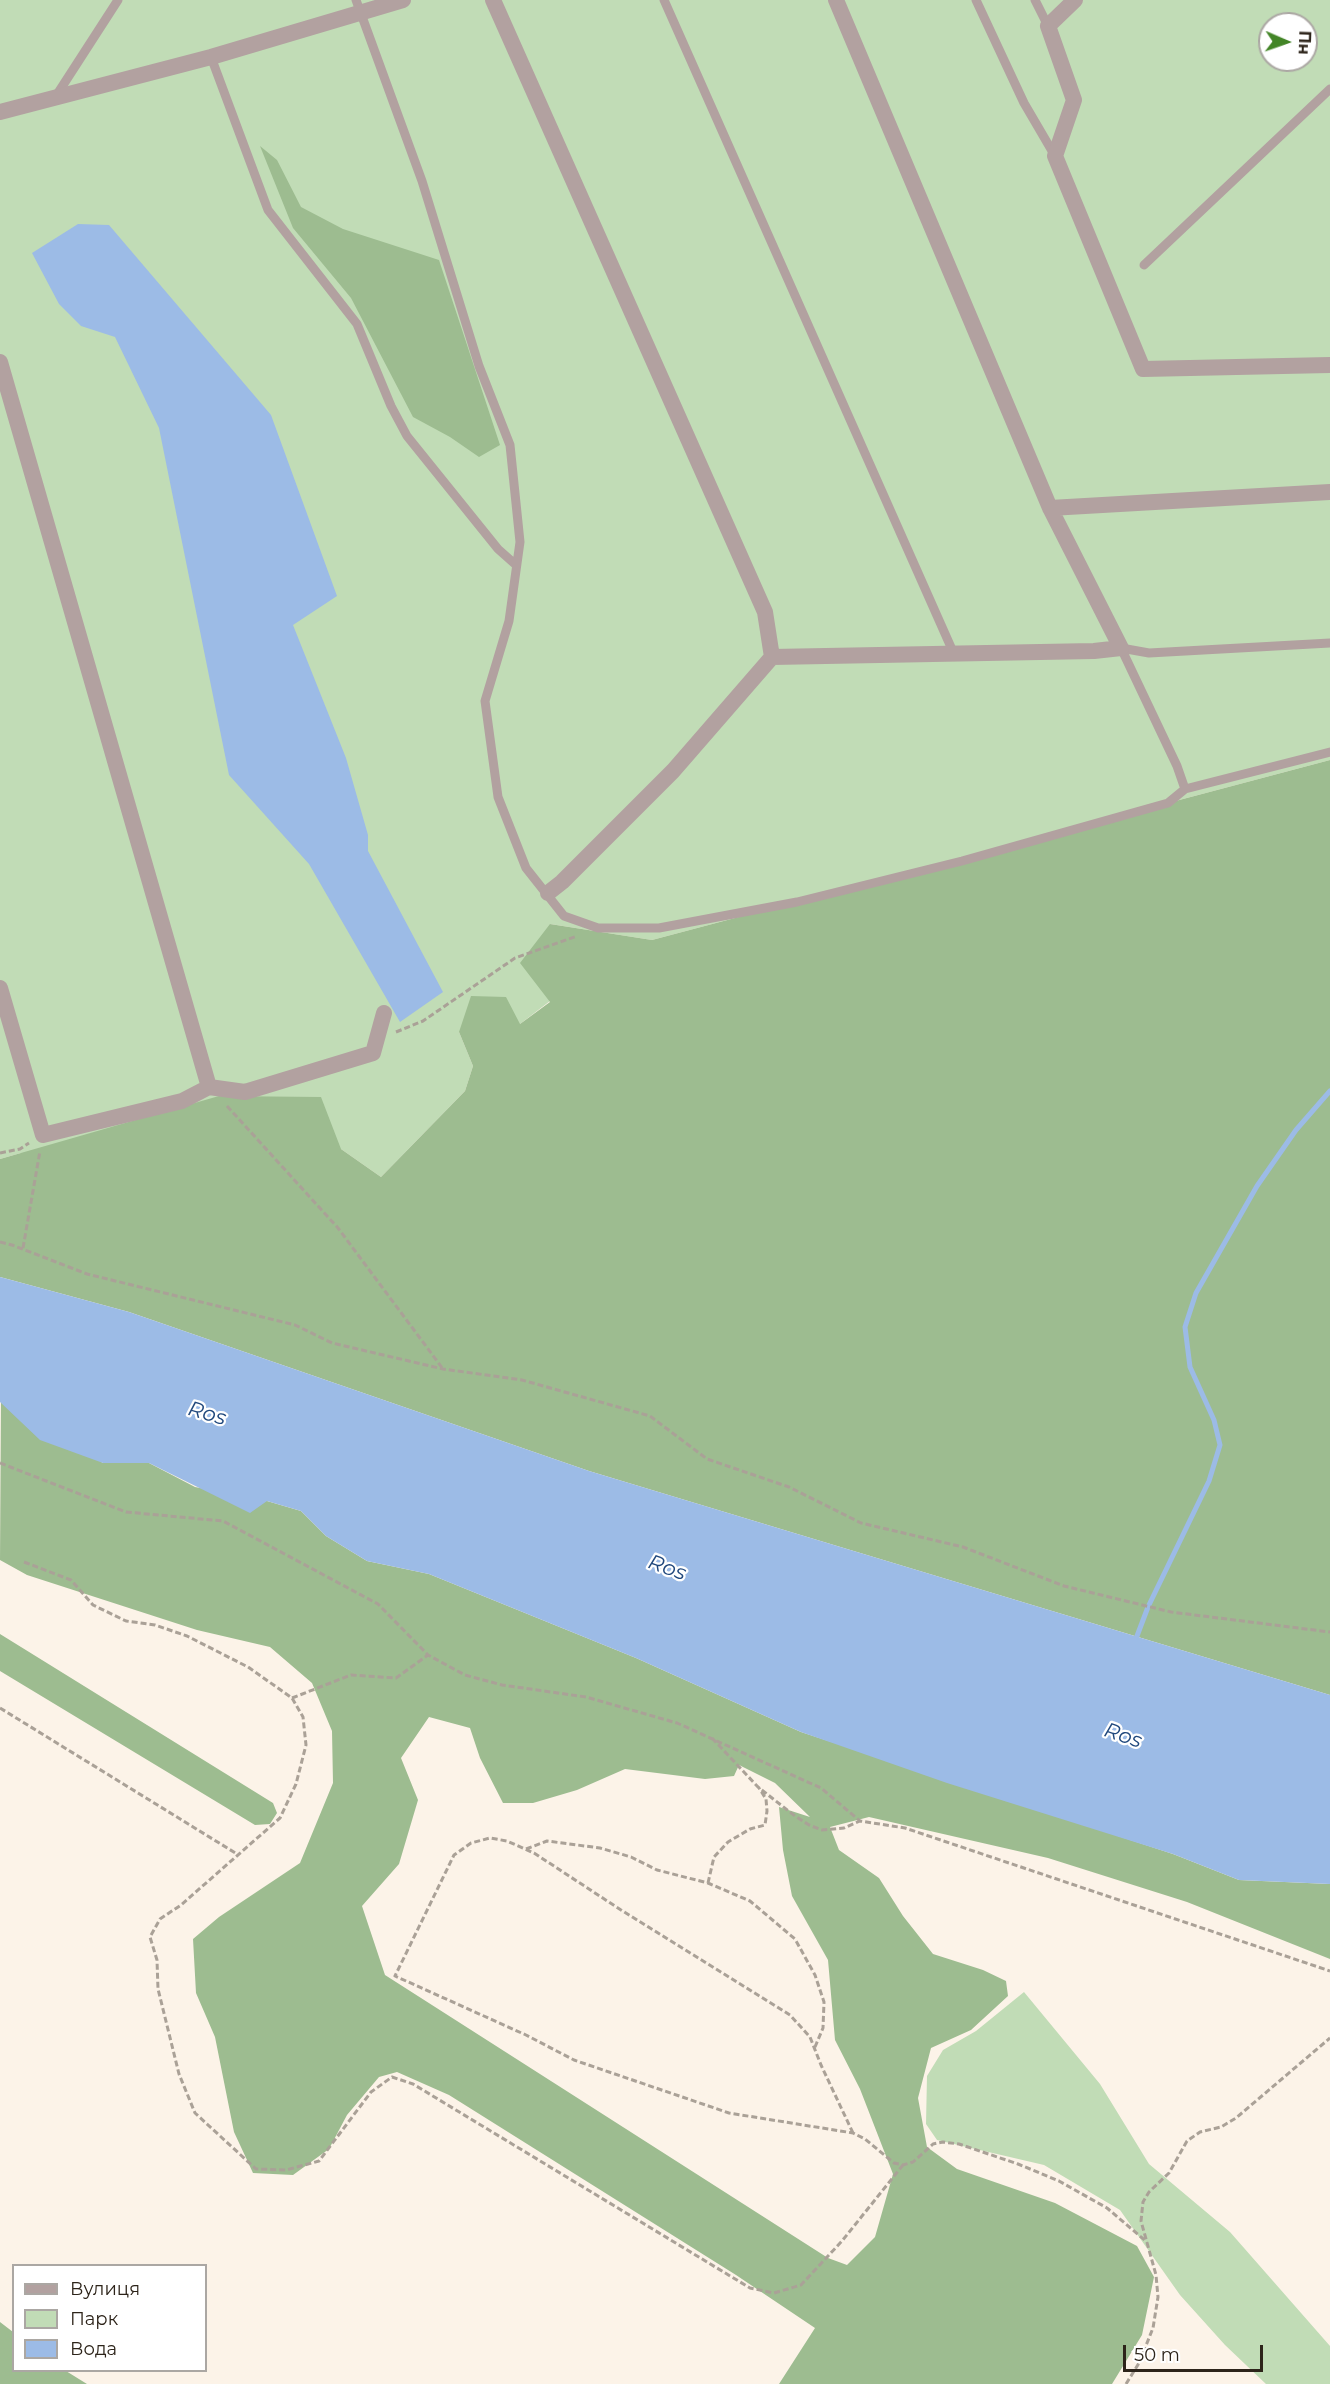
<!DOCTYPE html>
<html>
<head>
<meta charset="utf-8">
<style>
	body { margin:0 }
	#map { position:relative; width:1330px; height:2384px; overflow:hidden; background:#fcf3e8; font-family:Montserrat,sans-serif }
	canvas { display:block }
	.legend { position:absolute; left:12px; top:2264px; width:195px; height:108px; box-sizing:border-box; background:#fff; border:2px solid #aba7a3; margin:0; padding:8px 10px; list-style:none; font-size:18px; color:#2d241a }
	.legend li { display:flex; align-items:center; gap:12px; height:30px }
	.legend b { width:30px; border:2px solid #aba7a3 }
	.north { position:absolute; left:1258px; top:12px; width:60px; height:60px; box-sizing:border-box; background:#fff; border:2px solid #aba7a3; border-radius:50%; rotate:92deg; font-size:16px; font-weight:700; line-height:24px; text-align:center; color:#2d241a }
	.north::after { content:''; display:block; margin:auto; width:21px; height:27px; background:#438527; clip-path:polygon(50% 0,100% 100%,50% 72%,0 100%) }
	.scale { position:absolute; left:1123px; top:2345px; width:140px; height:27px; box-sizing:border-box; border:3px solid #2d241a; border-top:0; padding-left:8px; font-size:18px; line-height:21px; white-space:nowrap; color:#2d241a; -webkit-text-stroke:4px #fff; paint-order:stroke }
</style>
</head>
<body>
<div id="map">
<canvas width="1330" height="2384"></canvas>
<ul class="legend">
<li><b style="height:8px;background:#b2a1a0"></b>Вулиця</li>
<li><b style="height:16px;background:#c1dcb6"></b>Парк</li>
<li><b style="height:16px;background:#9cbbe6"></b>Вода</li>
</ul>
<div class="north">Пн</div>
<div class="scale">50 m</div>
</div>
<script>
const ctx = document.querySelector('canvas').getContext('2d');
ctx.lineJoin = 'round';
function fillPath(path, color) { ctx.fillStyle = color; ctx.fill(path, 'evenodd'); }
const toPath = rows => new Path2D(rows.map(r => 'M' + r).join(''));
function strokePath(path, color, width, dash) { ctx.strokeStyle = color; ctx.lineWidth = width; ctx.lineCap = dash ? 'butt' : 'round'; ctx.setLineDash(dash || []); ctx.stroke(path); }
function write(font, color, halo, rows, align = 'center') {
  ctx.font = font + ' Montserrat,sans-serif'; ctx.lineWidth = 4.5; ctx.setLineDash([]); ctx.textBaseline = 'middle'; ctx.strokeStyle = halo; ctx.fillStyle = color; for (const [text, x, y, turn = 0] of rows) {
    ctx.save(); ctx.translate(x, y); ctx.rotate((+turn || 0) * Math.PI / 180); ctx.textAlign = isNaN(turn) ? turn : align; if (halo) ctx.strokeText(text, 0, 0); ctx.fillText(text, 0, 0); ctx.restore();
  }
}
const green = toPath([
	[0,0,1330,0,1330,760,652,940,550,924,550,1001,520,1024,459,1032,473,1066,465,1091,381,1177,341,1149,21,1153,0,1159],
	[1270,24,1306,24,1306,60,1270,60],
	[1024,1992,1100,2084,1149,2164,1230,2232,1330,2346,1330,2384,1266,2384,1225,2345,1180,2295,1120,2210,1044,2165,937,2140,926,2124,927,2076,943,2050,976,2031]
]);
const forest = toPath([
	[260,146,277,160,301,207,343,229,439,260,500,445,479,457,450,437,413,417,351,298,293,228],
	[1330,760,1330,1695,589,1471,129,1312,0,1277,0,1159,219,1096,321,1097,341,1149,381,1177,465,1091,473,1066,459,1032,471,996,506,997,520,1024,550,1002,520,963,550,924,652,940],
	[1,1401,103,1463,149,1463,195,1487,267,1501,301,1511,326,1536,367,1561,429,1574,636,1658,801,1732,1173,1854,1239,1880,1330,1884,1330,1959,1187,1902,1048,1858,869,1817,830,1827,839,1850,879,1878,903,1916,933,1954,983,1970,1006,1981,1008,1996,971,2030,931,2048,918,2098,927,2147,957,2169,1055,2203,1137,2246,1154,2277,1142,2335,1112,2384,779,2384,815,2328,736,2275,449,2095,397,2072,379,2077,347,2115,329,2149,293,2175,253,2173,234,2132,215,2037,196,1993,193,1939,219,1917,300,1863,333,1783,332,1731,312,1683,270,1647,197,1630,27,1575,0,1560],
	[429,1717,470,1728,480,1758,503,1803,533,1803,577,1790,625,1769,705,1779,734,1776,739,1765,775,1783,810,1817,779,1807,783,1850,792,1896,828,1960,835,2040,860,2089,893,2174,875,2237,847,2265,828,2258,385,1975,362,1906,399,1864,418,1800,401,1758],
	[0,1634,273,1803,277,1813,270,1824,255,1825,0,1671],
	[0,2322,13,2332,14,2370,66,2371,87,2384,0,2384]
]);
const water = toPath([
	[78,224,109,225,271,415,337,596,293,625,346,758,368,835,368,851,443,992,400,1022,309,864,229,775,159,428,115,337,81,326,59,304,32,253],
	[0,1277,129,1312,589,1471,1330,1695,1330,1884,1239,1880,1173,1854,947,1783,801,1732,636,1658,429,1574,367,1561,326,1536,301,1511,267,1501,250,1513,149,1463,103,1463,40,1440,0,1402]
]);
const stream = toPath([
	[1137,1636,1148,1607,1209,1481,1220,1445,1214,1420,1190,1367,1185,1327,1196,1293,1257,1186,1296,1130,1330,1091]
]);
const path = toPath([
	[396,1032,423,1021,515,958,577,936],
	[227,1106,338,1228,443,1369],
	[0,1153,20,1149,29,1143],
	[0,1242,12,1245,87,1274,295,1325,332,1343,443,1369,522,1380,650,1416,707,1459,789,1487,861,1523,963,1547,1064,1586,1171,1612,1330,1632],
	[23,1248,40,1151],
	[0,1463,126,1512,223,1521,378,1604,428,1655,465,1675,502,1685,586,1697,677,1723,821,1788,860,1821,905,1828,1330,1971],
	[24,1562,71,1580,93,1605,126,1621,155,1625,187,1636,248,1667,292,1698,303,1717,306,1745,296,1784,280,1818,181,1905,160,1919,150,1937,157,1960,158,1989,179,2074,195,2113,256,2169,286,2170,319,2161,371,2092,392,2077,413,2084,750,2288,774,2293,801,2285,842,2241,903,2165],
	[292,1698,351,1675,396,1678,428,1655],
	[0,1708,237,1854],
	[712,1738,758,1787,795,1816,809,1825,822,1830,844,1828,860,1821],
	[526,1849,547,1841,600,1848,631,1857,657,1870,708,1883,750,1901,795,1939,815,1975,824,2002,823,2028,815,2047],
	[708,1883,714,1857,728,1842,750,1829,765,1825,767,1811,766,1799,759,1788],
	[853,2133,821,2065,810,2037,790,2015,621,1910,534,1853,507,1841,490,1838,471,1843,454,1855,395,1976,526,2035,574,2060,729,2113,853,2133,865,2139,894,2163,903,2165,913,2162,933,2144,943,2142,959,2144,1018,2164,1059,2181,1107,2208,1147,2242],
	[1126,2384,1139,2363,1153,2328,1158,2297,1156,2275,1141,2221,1143,2202,1149,2192,1169,2173,1187,2141,1200,2132,1221,2127,1236,2118,1330,2038]
]);
const service = toPath([
	[356,0,422,181,479,366,510,445,520,542,509,621,485,701,498,797,526,868,564,916,598,928,659,928,797,902,962,861,1168,803,1185,789,1177,766,1121,648],
	[664,0,954,654],
	[976,0,1024,103,1055,156],
	[1035,0,1048,26],
	[211,57,268,210,357,324,391,406,407,436,498,549,516,565],
	[56,96,118,0],
	[1144,265,1330,89],
	[1121,648,1149,653,1330,643],
	[1185,789,1330,752]
]);
const minor = toPath([
	[493,0,765,612,772,657,673,771,562,882,548,893],
	[1075,0,1048,26,1074,100,1055,156,1143,369,1330,365],
	[0,112,211,57,403,0],
	[0,362,209,1087],
	[1050,508,1330,492],
	[772,657,1094,651,1121,648,1050,508,836,0],
	[0,988,43,1135,182,1101,209,1087,245,1092,373,1053,384,1013]
]);
const waterNames = [
	["Ros",207,1414,16],
	["Ros",667,1568,20],
	["Ros",1123,1736,19]
];
fillPath(green, '#c1dcb6');
fillPath(forest, '#9dbc90');
fillPath(water, '#9cbbe6');
strokePath(stream, '#9cbbe6', 5);
strokePath(path, '#aaa197', 3, [6, 3]);
strokePath(service, '#b2a1a0', 9);
strokePath(minor, '#b2a1a0', 16);
write('italic 21px', '#20487d', '#fff', waterNames);
</script>
</body>
</html>
